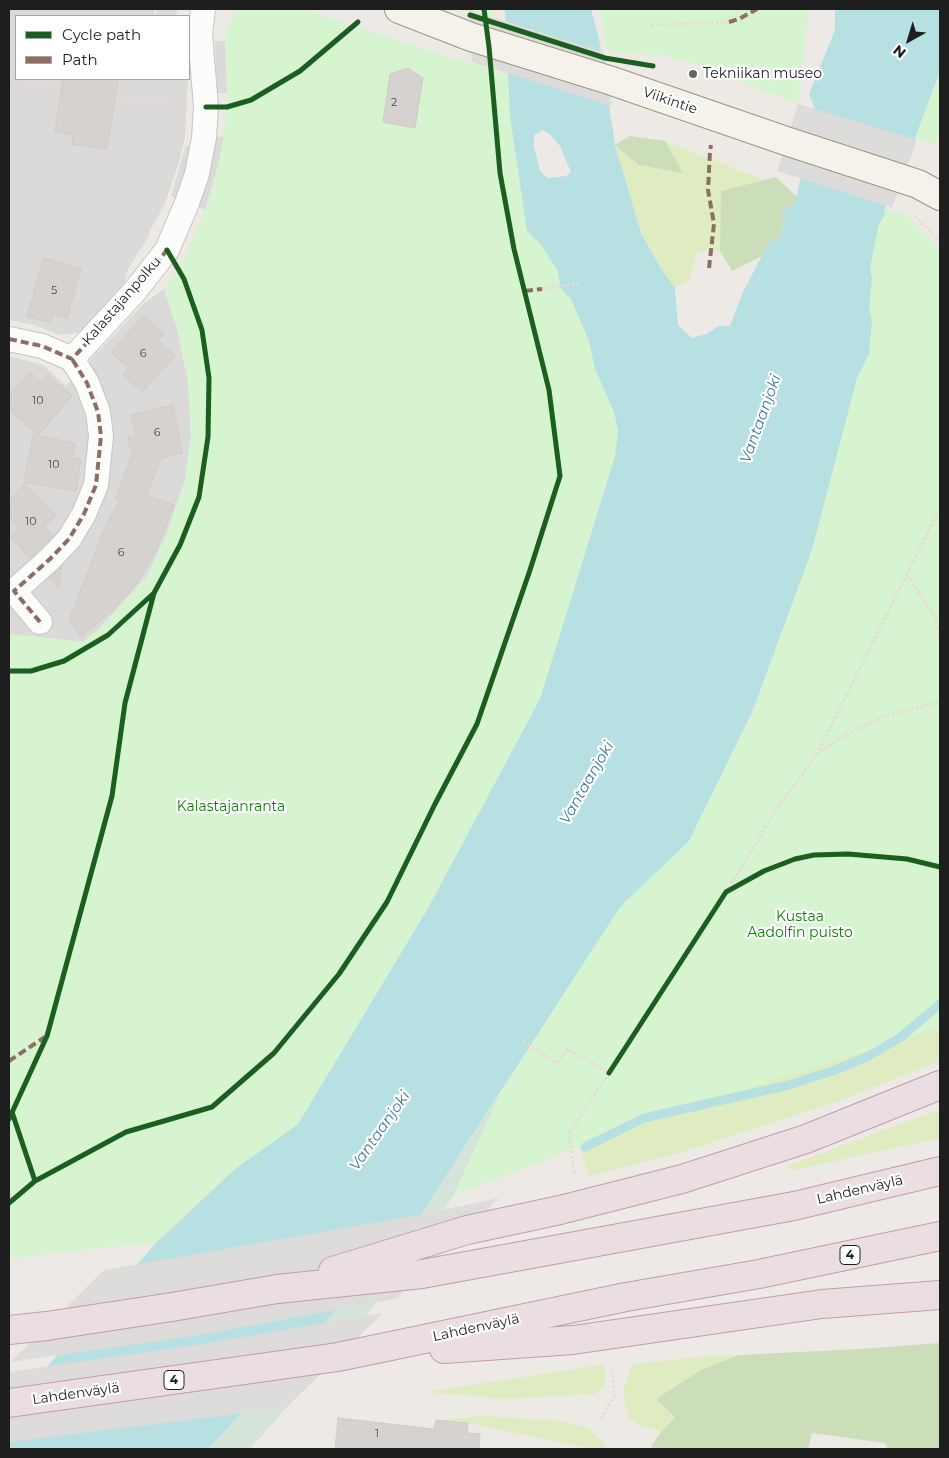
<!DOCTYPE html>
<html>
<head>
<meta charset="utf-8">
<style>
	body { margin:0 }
	#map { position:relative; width:949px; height:1458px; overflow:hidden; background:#edeae6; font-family:Montserrat,sans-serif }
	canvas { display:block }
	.frame { position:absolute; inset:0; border:10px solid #1e1e1e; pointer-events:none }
	.legend { position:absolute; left:15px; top:15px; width:175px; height:65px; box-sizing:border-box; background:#fff; border:1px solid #a5a5a5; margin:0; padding:6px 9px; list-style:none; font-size:15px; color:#1e1e1e }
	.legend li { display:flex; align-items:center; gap:10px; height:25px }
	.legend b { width:25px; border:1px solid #a5a5a5 }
	.north { position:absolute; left:884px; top:15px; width:50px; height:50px; -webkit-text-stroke:4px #fff; paint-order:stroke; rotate:219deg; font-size:14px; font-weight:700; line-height:20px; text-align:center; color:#1e1e1e }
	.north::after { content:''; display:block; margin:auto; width:18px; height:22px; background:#1e1e1e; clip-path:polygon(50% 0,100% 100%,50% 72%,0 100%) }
</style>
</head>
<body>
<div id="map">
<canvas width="949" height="1458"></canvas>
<div class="frame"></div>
<ul class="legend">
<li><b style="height:6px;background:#1b5e20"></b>Cycle path</li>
<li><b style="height:6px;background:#8d6e63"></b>Path</li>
</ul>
<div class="north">N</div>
</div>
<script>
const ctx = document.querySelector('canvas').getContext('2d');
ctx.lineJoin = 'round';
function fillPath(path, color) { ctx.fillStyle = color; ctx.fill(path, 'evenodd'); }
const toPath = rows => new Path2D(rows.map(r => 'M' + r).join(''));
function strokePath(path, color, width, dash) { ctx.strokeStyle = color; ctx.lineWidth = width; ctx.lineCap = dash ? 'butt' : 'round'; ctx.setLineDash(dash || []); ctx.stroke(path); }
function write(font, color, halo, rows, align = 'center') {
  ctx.font = font + ' Montserrat,sans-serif'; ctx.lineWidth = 4.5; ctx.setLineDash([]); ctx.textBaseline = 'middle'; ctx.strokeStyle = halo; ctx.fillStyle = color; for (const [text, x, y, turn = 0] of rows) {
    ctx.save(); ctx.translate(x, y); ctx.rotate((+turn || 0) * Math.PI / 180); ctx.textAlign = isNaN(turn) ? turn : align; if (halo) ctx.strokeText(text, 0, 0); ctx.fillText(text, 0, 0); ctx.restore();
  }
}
const residential = toPath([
	[9,9,155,9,154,16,16,16,16,79,188,79,185,137,179,162,164,206,128,269,123,289,83,332,59,335,35,325,9,320],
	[164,289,177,329,188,381,191,436,185,479,167,533,147,576,100,628,83,642,9,634,9,356,43,365,66,386,143,304]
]);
const religious = toPath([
	[157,9,178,9,176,16,156,16],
	[215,41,225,41,227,93,217,93],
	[213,136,224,137,219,163,205,210,195,205],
	[186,145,196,148,180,200,171,196],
	[134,223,150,234,129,267,112,256]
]);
const grass = toPath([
	[665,141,764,180,721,191,720,251,698,251,689,280,675,288,660,267,641,233,615,145,639,165,682,173],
	[940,877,940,1061,836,1102,683,1152,589,1176,576,1136],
	[940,1109,940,1138,795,1170,786,1168,789,1165],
	[718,1355,739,1355,701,1370,656,1399,675,1417,661,1432,645,1427,630,1419,625,1406,623,1390,632,1364],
	[602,1365,606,1373,605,1383,603,1388,595,1394,507,1399,426,1392],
	[484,1416,561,1421,588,1428,605,1444,608,1449,597,1449,567,1444,468,1423,436,1420]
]);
const forest = toPath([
	[630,136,665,141,683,173,639,165,615,145],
	[776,177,797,197,795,203,785,218,779,239,770,240,762,256,732,271,720,251,721,191],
	[940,1343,940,1449,888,1449,885,1443,812,1433,808,1449,655,1449,651,1446,661,1432,675,1417,656,1399,701,1370,739,1355,859,1349]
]);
const wetland = toPath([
	[500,1094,454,1195,360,1324,250,1449,208,1449,413,1227]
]);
const park = toPath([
	[237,9,301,9,467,63,472,62,508,76,510,116,527,231,542,246,558,272,561,290,571,299,589,341,595,369,614,412,618,431,615,456,540,699,427,910,298,1124,235,1169,156,1243,98,1248,9,1259,9,634,83,642,100,628,147,576,167,533,185,479,191,436,188,381,177,329,164,289,183,262,205,210,213,186,224,137,227,93,226,30],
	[465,9,493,9,494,17,469,10],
	[601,9,809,9,798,104,708,68,663,55,620,53,606,48],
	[940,63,940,138,933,144,915,138,939,74],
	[885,209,909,216,940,251,940,1028,727,1095,647,1115,556,1156,454,1195,500,1094,620,907,689,841,753,710,812,550,857,378,869,354,872,321,869,309,872,279,870,268,879,224,884,217]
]);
const water = toPath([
	[505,9,591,9,599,39,615,145,641,233,660,267,675,288,678,325,692,338,706,334,719,326,730,326,743,292,770,240,779,239,785,218,782,213,783,209,795,203,815,110,809,94,835,30,835,9,940,9,939,74,915,138,885,209,884,217,879,224,870,268,872,279,869,309,872,321,869,354,857,378,812,550,753,710,689,841,620,907,413,1227,208,1449,9,1449,9,1410,156,1243,235,1169,298,1124,427,910,540,699,615,456,618,431,614,412,595,369,589,341,571,299,561,290,558,272,542,246,527,231,510,116],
	[543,130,550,134,560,146,571,172,566,176,548,178,540,171,534,146,534,135]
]);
const pier = toPath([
	[469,10,604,52,612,106,472,62],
	[798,104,917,140,892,208,777,171],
	[499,1198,396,1299,200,1335,10,1362,104,1270,419,1215],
	[383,1313,286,1408,9,1442,9,1372,196,1345]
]);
const stream = toPath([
	[585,1147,644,1118,789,1085,835,1070,869,1056,901,1037,940,1004]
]);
const building = toPath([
	[408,68,423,78,415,128,383,122,390,74,408,68],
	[63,79,118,79,107,149,72,144,73,135,55,132,63,79],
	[44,258,81,269,67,318,53,314,51,323,27,316,44,258],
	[144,315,164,334,158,340,175,356,142,392,123,375,129,368,111,352,144,315],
	[30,372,41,382,48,375,72,396,38,435,9,410,9,396,30,372],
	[173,405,182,453,161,458,147,495,174,505,157,549,137,583,114,609,81,637,69,621,107,522,121,499,116,498,132,455,128,437,136,435,131,415,173,405],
	[33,435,75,443,72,458,81,459,76,491,24,482,33,435],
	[25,484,56,515,44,527,53,536,30,558,10,537,19,527,9,517,9,501,25,484],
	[62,566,59,588,49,578,62,566],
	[338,1418,434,1429,436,1420,468,1423,467,1433,480,1434,479,1449,335,1449,338,1418]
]);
const path = toPath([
	[651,25,729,22],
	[9,78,62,87],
	[116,96,181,104],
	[914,216,940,241],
	[542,289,579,283],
	[907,575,935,617,940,637],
	[817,754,848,733,886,716,940,702],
	[726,892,778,807,817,754,940,508],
	[523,1042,557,1063,568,1049,609,1073,569,1134,574,1175],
	[601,1419,614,1396,613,1371]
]);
const street = toPath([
	[9,339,42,346,72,359,134,292,167,250,187,203,197,174,204,138,206,107,200,34,203,9],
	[40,622,14,591,50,559,69,539,84,514,96,485,101,436,98,412,87,383,72,359]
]);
const secondary = toPath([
	[399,9,471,37,609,80,786,141,918,184,940,196]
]);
const highway = toPath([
	[333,1271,467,1230,560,1210,682,1179,806,1139,940,1085],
	[9,1330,47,1326,172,1307,277,1289,422,1274,794,1206,940,1171],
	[444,1349,573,1340,822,1304,940,1295],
	[9,1403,338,1357,626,1297,759,1274,940,1236]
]);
const quiet = toPath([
	[729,22,739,19,757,9],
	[709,268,714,224,708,190,710,151,711,145],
	[525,291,542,289],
	[9,339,42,346,72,359,134,292,167,250],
	[40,622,14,591,50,559,69,539,84,514,96,485,101,436,98,412,87,383,72,359],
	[9,1061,45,1037]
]);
const cycleway = toPath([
	[470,15,605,58,653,66],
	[206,107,227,107,251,100,300,71,358,22],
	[9,671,31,671,64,661,108,635,154,593],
	[609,1073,726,892,764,871,795,859,814,855,848,854,907,859,940,867],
	[12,1112,35,1181],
	[9,1119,47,1036,112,796,125,703,154,593,180,545,199,497,208,437,209,378,202,330,184,279,167,250],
	[9,1203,35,1181,126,1132,212,1107,274,1053,339,974,387,902,435,804,477,724,530,570,560,476,549,390,514,249,500,173,489,47,484,9]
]);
const markers = [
	[693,74,5,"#666564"]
];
const numberNames = [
	["2",394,103],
	["5",54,291],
	["6",143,354],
	["10",38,401],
	["6",157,433],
	["10",54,465],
	["10",31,522],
	["6",121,553],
	["1",377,1434]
];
const shields = [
	[850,1255,20],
	[174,1380,20]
];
const shieldNames = [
	["4",850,1255],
	["4",174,1380]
];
const poiNames = [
	["Tekniikan museo",703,74]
];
const streetNames = [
	["Viikintie",670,101,19],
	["Kalastajanpolku",122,301,-49],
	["Lahdenväylä",860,1190,-13],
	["Lahdenväylä",476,1328,-12],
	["Lahdenväylä",76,1394,-8]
];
const parkNames = [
	["Kalastajanranta",231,807],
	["Kustaa",800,917],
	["Aadolfin puisto",800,933]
];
const waterNames = [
	["Vantaanjoki",761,419,-70],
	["Vantaanjoki",587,783,-60],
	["Vantaanjoki",380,1131,-55]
];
fillPath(residential, '#dcdad8');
fillPath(religious, '#dbdad8');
fillPath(grass, '#dfecc2');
fillPath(forest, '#cbddb9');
fillPath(wetland, '#d4e4d8');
fillPath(park, '#d5f4cf');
fillPath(water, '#b7e0e2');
fillPath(pier, '#dddcda');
strokePath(stream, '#b7e0e2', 9);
fillPath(building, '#d5d2cf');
strokePath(building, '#d0cbc8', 1);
strokePath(street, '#c5c4c2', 26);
strokePath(secondary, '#98967e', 30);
strokePath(highway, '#c49bad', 30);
strokePath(path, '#ebd8d8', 3, [2.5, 2.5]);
strokePath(street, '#fcfcfb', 24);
strokePath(secondary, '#f4f2ea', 28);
strokePath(highway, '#eadee2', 28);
strokePath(quiet, '#8d6e63', 4, [8, 4]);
strokePath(cycleway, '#1b5e20', 5);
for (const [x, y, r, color] of markers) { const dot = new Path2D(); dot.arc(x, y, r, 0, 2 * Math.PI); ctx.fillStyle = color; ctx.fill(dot); strokePath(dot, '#fff', 2); }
write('11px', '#4c4b4a', null, numberNames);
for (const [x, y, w] of shields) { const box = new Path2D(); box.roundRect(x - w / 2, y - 9.5, w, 19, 4); ctx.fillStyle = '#fff'; ctx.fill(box); strokePath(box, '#1e1e1e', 1); }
write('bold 12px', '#1e1e1e', null, shieldNames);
write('14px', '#1e1e1e', '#fff', poiNames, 'left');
write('14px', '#1e1e1e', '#fff', streetNames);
write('14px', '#0b8503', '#fff', parkNames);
write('italic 15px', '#3c7a9c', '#fff', waterNames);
</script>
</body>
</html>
